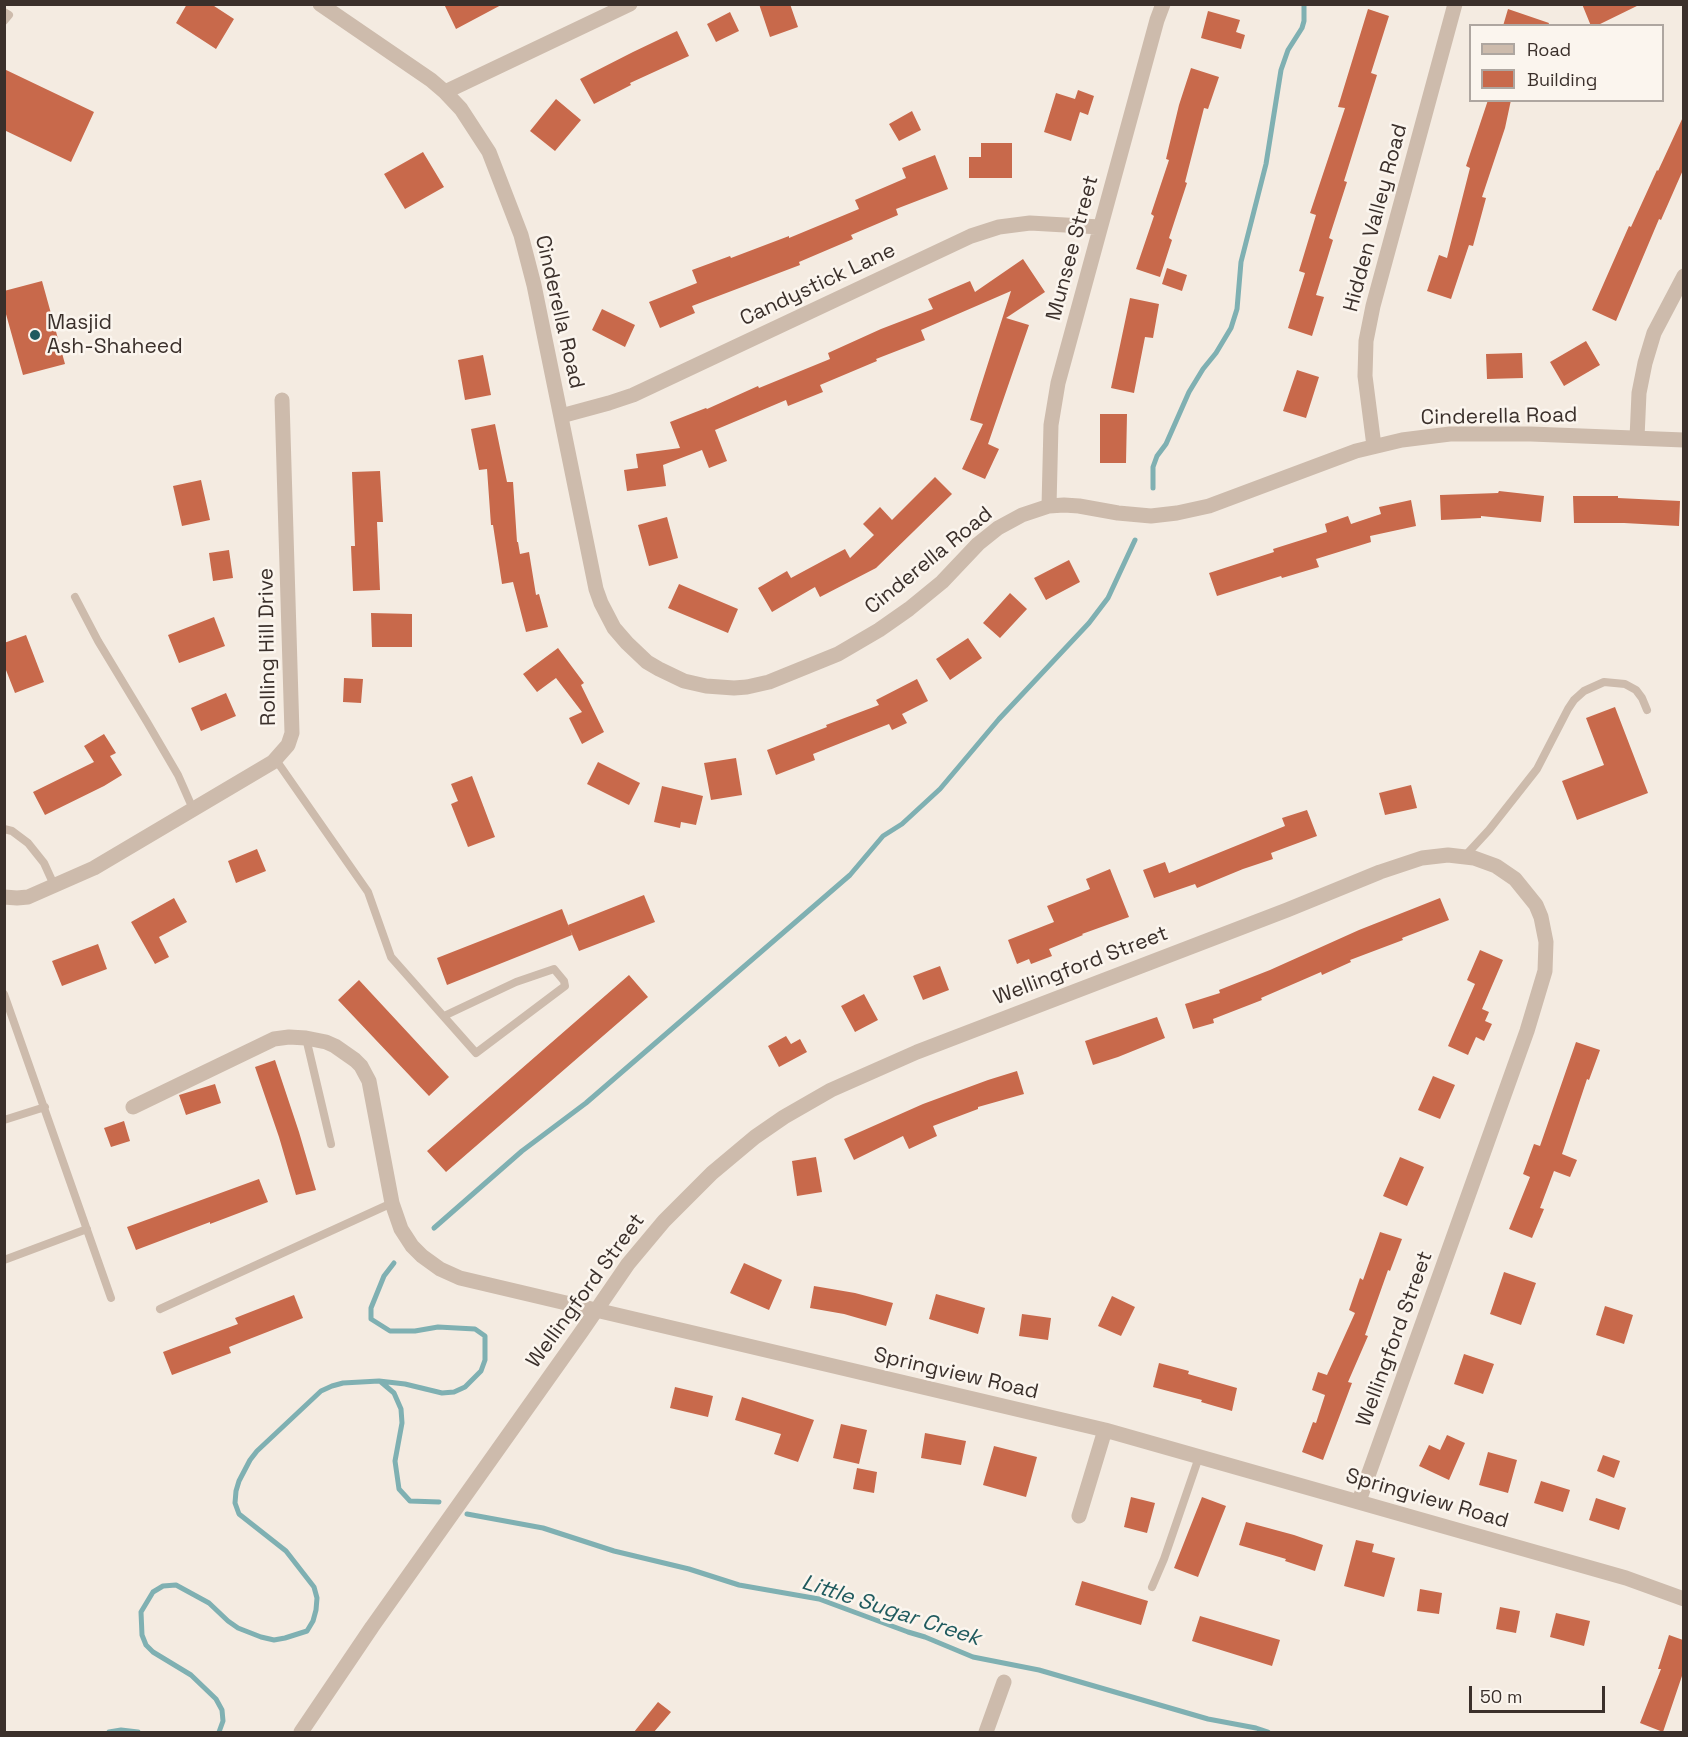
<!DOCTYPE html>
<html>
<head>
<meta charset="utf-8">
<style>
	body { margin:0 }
	#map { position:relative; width:1688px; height:1737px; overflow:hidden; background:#f4ebe1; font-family:"Space Grotesk",sans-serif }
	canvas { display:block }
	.frame { position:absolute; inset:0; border:6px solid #3b302b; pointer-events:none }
	.legend { position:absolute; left:1469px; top:24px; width:195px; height:78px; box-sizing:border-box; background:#fbf5ee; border:2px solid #aea6a0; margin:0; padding:8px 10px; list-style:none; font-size:18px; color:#3b302b }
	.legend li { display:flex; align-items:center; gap:12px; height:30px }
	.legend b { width:30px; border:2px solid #aea6a0 }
	.scale { position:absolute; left:1469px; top:1686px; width:136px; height:27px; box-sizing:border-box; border:3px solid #3b302b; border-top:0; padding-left:8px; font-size:18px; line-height:21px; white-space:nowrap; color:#3b302b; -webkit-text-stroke:4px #fbf5ee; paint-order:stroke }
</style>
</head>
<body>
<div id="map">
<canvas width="1688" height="1737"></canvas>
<div class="frame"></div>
<ul class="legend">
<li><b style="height:8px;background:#cdbbac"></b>Road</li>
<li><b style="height:16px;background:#c8694b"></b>Building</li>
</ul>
<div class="scale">50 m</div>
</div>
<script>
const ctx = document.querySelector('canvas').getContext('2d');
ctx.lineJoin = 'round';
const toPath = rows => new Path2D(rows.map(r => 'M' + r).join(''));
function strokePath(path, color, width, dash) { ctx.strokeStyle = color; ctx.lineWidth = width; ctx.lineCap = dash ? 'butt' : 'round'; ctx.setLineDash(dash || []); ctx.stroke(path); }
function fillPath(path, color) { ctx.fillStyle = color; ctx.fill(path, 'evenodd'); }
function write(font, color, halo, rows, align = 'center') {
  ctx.font = font + ' "Space Grotesk",sans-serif'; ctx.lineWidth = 5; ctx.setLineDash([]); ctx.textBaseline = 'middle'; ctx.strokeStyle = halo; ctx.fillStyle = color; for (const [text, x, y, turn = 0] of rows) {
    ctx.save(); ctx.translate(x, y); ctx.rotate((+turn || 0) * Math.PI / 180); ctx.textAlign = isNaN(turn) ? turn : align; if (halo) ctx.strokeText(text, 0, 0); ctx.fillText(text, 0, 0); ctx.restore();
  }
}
const stream = toPath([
	[1153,488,1153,467,1157,456,1166,444,1189,392,1203,369,1216,353,1231,328,1237,309,1241,262,1266,164,1281,70,1288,50,1302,28,1304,21,1304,4],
	[434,1228,522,1151,586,1103,850,875,883,836,902,824,940,789,999,719,1089,623,1108,598,1135,540],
	[381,1382,394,1393,401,1409,402,1423,395,1461,399,1489,410,1501,439,1502],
	[467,1514,543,1528,614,1551,689,1569,739,1585,819,1599,908,1632,925,1637,973,1657,1039,1670,1208,1719,1256,1728,1268,1732],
	[109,1732,121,1730,138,1732],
	[219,1732,223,1721,222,1710,216,1699,191,1675,153,1652,146,1645,142,1635,141,1612,153,1592,163,1586,176,1585,209,1603,228,1621,238,1628,261,1637,274,1640,285,1638,307,1631,313,1621,316,1610,317,1598,314,1587,286,1551,239,1514,235,1503,236,1491,239,1481,250,1460,257,1451,321,1391,332,1386,343,1383,379,1381,405,1384,442,1393,454,1392,465,1387,481,1371,485,1360,485,1336,475,1329,438,1327,415,1331,390,1331,371,1319,371,1308,384,1276,394,1263]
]);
const building = toPath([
	[187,4,211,4,234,19,216,49,176,23],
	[444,4,503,4,456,29],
	[759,4,790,4,798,27,770,37],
	[1582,4,1641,4,1596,26,1591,26],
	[1368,9,1389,16,1371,73,1377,75,1344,181,1347,182,1329,238,1333,240,1316,295,1324,297,1312,336,1288,328,1305,273,1299,271,1316,215,1310,213,1345,108,1338,107],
	[1508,9,1549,23,1548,26,1503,26],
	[1208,11,1240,20,1236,32,1245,35,1241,49,1201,38],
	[730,12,739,31,716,42,707,24],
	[677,31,689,56,630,83,631,85,594,104,580,79,633,52],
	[1191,68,1219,77,1208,109,1204,108,1185,182,1187,183,1169,238,1172,240,1160,277,1136,269,1154,216,1151,214,1169,160,1166,159,1179,105],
	[4,69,94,112,71,162,4,130],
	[1078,90,1094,96,1088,115,1080,112,1071,141,1044,132,1056,93,1075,99],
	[556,99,581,120,555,151,530,131],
	[1488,100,1511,100,1505,128,1482,197,1486,198,1473,246,1469,245,1451,299,1427,291,1439,255,1447,258,1470,168,1466,166],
	[912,111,921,130,899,141,889,124],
	[1683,117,1683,170,1661,220,1659,219,1616,321,1592,310,1629,226,1631,227,1657,170,1658,171],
	[981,143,1012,143,1012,178,969,178,969,157,981,157],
	[423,152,444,187,405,209,384,174],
	[935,155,948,189,896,209,898,215,851,235,853,239,799,262,800,265,692,306,695,313,660,328,649,302,697,283,692,270,730,256,731,258,789,236,789,238,859,209,855,200,906,178,902,168],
	[1023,259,1045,292,1006,318,1029,325,988,444,999,449,985,479,962,469,983,424,970,420,1011,291,921,330,925,340,876,359,877,361,820,385,823,392,788,406,786,400,715,430,727,461,709,468,702,450,663,465,666,486,627,491,624,470,638,468,636,454,680,448,670,422,706,408,707,409,758,386,759,388,830,359,828,353,881,329,933,309,928,299,970,281,975,292],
	[1167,268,1187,275,1182,291,1162,284],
	[42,281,65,364,23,375,4,307,4,291],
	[1130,298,1159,304,1153,338,1145,337,1134,393,1111,388],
	[602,309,635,325,625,347,592,330],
	[1586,341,1600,365,1564,386,1550,362],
	[1522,353,1523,378,1487,379,1486,354],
	[483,355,491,395,465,400,458,360],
	[1297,370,1319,377,1306,418,1283,411],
	[1100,414,1127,414,1126,463,1100,463],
	[495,424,507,482,513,482,517,542,518,542,520,554,529,552,536,595,539,594,548,627,526,632,513,582,502,584,493,525,491,525,487,469,479,470,471,429],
	[380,471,383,522,377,522,380,590,353,591,351,546,355,546,352,472],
	[935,477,952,494,876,568,820,597,815,587,772,612,758,588,787,571,791,578,845,549,850,558,874,535,863,524,880,507,892,520],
	[201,480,210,520,182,526,173,486],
	[1499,491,1544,496,1541,522,1481,516,1481,518,1441,520,1440,495,1498,493],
	[1573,496,1618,496,1618,498,1680,501,1679,526,1624,523,1574,523],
	[1411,500,1416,526,1370,536,1371,542,1316,559,1319,567,1282,578,1281,576,1217,596,1209,573,1274,552,1273,549,1327,532,1325,524,1348,516,1351,524,1381,514,1379,507],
	[667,517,678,558,649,566,638,525],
	[229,550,233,578,213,581,209,553],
	[1069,560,1080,582,1046,600,1034,578],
	[679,584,738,609,728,633,668,608],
	[1010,593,1027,609,1000,638,983,623],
	[371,613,412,614,412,647,372,647],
	[214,617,225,646,179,663,168,635],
	[26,635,44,682,15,693,4,665,4,643],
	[968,638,982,658,950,680,936,659],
	[558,648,584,683,581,685,604,732,582,744,569,718,582,712,556,678,537,692,523,674],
	[344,678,363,679,361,703,343,702],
	[917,679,928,701,902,714,907,723,892,730,889,724,813,754,815,760,776,775,767,750,827,727,826,725,879,705,876,700],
	[226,693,236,716,201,731,191,708],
	[1615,707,1648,793,1577,820,1562,781,1604,765,1586,718],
	[104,734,116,753,110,756,122,775,104,786,45,815,33,792,94,762,84,746],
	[736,758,742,795,711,800,704,763],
	[598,762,640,783,629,805,587,784],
	[472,776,495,837,468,847,451,804,458,801,451,784],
	[1411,785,1417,808,1385,815,1379,793],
	[662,786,703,796,696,825,681,822,680,828,654,822],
	[1307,810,1317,836,1271,853,1273,859,1243,869,1197,888,1195,884,1154,898,1143,870,1165,862,1169,873,1285,826,1282,818],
	[257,849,266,871,236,883,228,861],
	[1110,869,1129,917,1082,934,1083,935,1049,949,1052,956,1031,964,1029,959,1017,964,1008,940,1054,922,1047,906,1090,889,1086,879],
	[644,895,655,922,579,951,568,925],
	[174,898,187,922,159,937,169,957,155,964,131,922],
	[1440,898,1449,920,1402,938,1403,940,1350,960,1351,962,1322,975,1321,972,1261,998,1262,1000,1213,1019,1214,1023,1193,1029,1185,1004,1220,993,1219,990,1270,970,1359,930],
	[562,909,572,935,447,985,437,958],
	[98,944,107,969,62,986,52,961],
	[1480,950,1503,960,1482,1009,1489,1012,1485,1021,1492,1024,1484,1041,1476,1037,1468,1055,1448,1046,1475,984,1467,980],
	[940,966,949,990,923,1000,913,976],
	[629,975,648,997,446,1172,427,1151],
	[359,980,449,1077,429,1096,338,1000],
	[864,994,878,1020,855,1032,841,1006],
	[1157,1017,1165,1038,1118,1057,1093,1065,1085,1041],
	[786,1036,791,1044,800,1039,807,1052,779,1067,768,1046],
	[1576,1042,1600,1050,1589,1080,1587,1079,1562,1154,1577,1160,1570,1177,1554,1171,1540,1208,1544,1209,1532,1238,1509,1229,1530,1177,1523,1174,1534,1144,1540,1146],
	[275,1060,299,1132,316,1190,296,1195,279,1137,255,1067],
	[1017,1071,1024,1094,978,1107,978,1109,933,1126,937,1136,909,1149,903,1136,854,1160,844,1139,923,1104,988,1080],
	[1433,1076,1455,1085,1440,1119,1418,1110],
	[215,1084,221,1103,186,1115,179,1095],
	[124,1121,130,1141,111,1147,104,1128],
	[816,1157,822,1192,797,1196,792,1161],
	[1400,1157,1424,1167,1407,1206,1383,1196],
	[259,1179,268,1202,210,1224,210,1222,136,1250,127,1227],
	[1380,1232,1402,1239,1390,1271,1388,1270,1365,1335,1368,1336,1348,1382,1352,1383,1323,1460,1302,1452,1313,1422,1316,1423,1325,1395,1312,1390,1318,1372,1327,1375,1355,1313,1349,1310,1360,1278,1363,1280],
	[744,1263,782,1280,769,1310,730,1293],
	[1504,1272,1536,1283,1521,1325,1490,1314],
	[814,1286,855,1293,893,1303,886,1326,844,1314,810,1308],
	[936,1294,985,1308,978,1334,929,1319],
	[294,1295,303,1318,229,1347,231,1353,172,1375,163,1352,238,1324,235,1318],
	[1112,1296,1135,1307,1121,1336,1098,1326],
	[1605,1306,1633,1315,1624,1344,1596,1335],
	[1022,1314,1051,1318,1048,1340,1019,1336],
	[1464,1354,1494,1364,1483,1394,1454,1384],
	[1159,1363,1189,1371,1188,1374,1237,1388,1232,1411,1201,1402,1202,1400,1153,1387],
	[675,1387,713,1396,708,1417,670,1408],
	[742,1397,814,1420,798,1462,774,1454,781,1434,735,1420],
	[841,1424,867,1430,859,1464,833,1458],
	[925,1433,966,1441,961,1465,921,1458],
	[1447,1435,1465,1443,1449,1480,1419,1466,1429,1445,1440,1450],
	[994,1446,1037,1457,1026,1497,983,1485],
	[1488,1452,1517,1460,1508,1493,1479,1485],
	[1603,1455,1620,1461,1614,1478,1597,1471],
	[857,1468,877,1472,874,1493,853,1489],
	[1541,1481,1570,1490,1563,1512,1534,1503],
	[1131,1497,1155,1503,1147,1533,1124,1527],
	[1202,1497,1226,1506,1198,1577,1174,1568],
	[1596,1498,1626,1508,1619,1530,1589,1520],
	[1246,1522,1294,1535,1323,1545,1315,1571,1285,1561,1286,1559,1239,1545],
	[1356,1540,1374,1544,1372,1552,1395,1558,1384,1597,1344,1586],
	[1082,1581,1148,1601,1141,1625,1075,1605],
	[1420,1589,1442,1593,1439,1614,1417,1611],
	[1500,1607,1520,1611,1516,1633,1496,1629],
	[1556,1613,1590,1621,1584,1646,1550,1637],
	[1200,1616,1280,1640,1272,1666,1192,1641],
	[1669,1635,1683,1640,1683,1673,1663,1732,1640,1723,1661,1669,1658,1669],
	[658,1702,671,1712,654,1732,634,1732]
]);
const lane = toPath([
	[4,12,9,15,4,21],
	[75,597,98,641,147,722,178,775,193,809],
	[276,760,368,892,391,957,476,1053,565,986,564,981,554,969,516,982,444,1016],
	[4,829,12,831,28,843,44,863,54,885],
	[1465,856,1489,830,1537,769,1568,709,1574,700,1584,691,1604,682,1625,684,1636,690,1642,698,1647,710],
	[4,994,111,1298],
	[306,1038,331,1144],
	[4,1120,45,1107],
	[4,1260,87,1229],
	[160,1309,392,1203],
	[1152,1587,1164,1559,1199,1457]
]);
const street = toPath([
	[320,4,431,80,445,92,461,109,489,152,521,235,534,285,596,589,601,603,614,628,627,643,647,662,659,669,684,681,706,686,734,688,747,687,769,682,838,654,879,630,909,609,942,582,978,544,998,528,1022,515,1049,506,1064,505,1079,506,1118,513,1151,516,1177,513,1209,506,1356,451,1402,440,1450,434,1531,434,1684,440],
	[445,92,630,4],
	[561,416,609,403,633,395,971,236,999,227,1030,223,1100,227],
	[1637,438,1639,393,1645,363,1654,333,1684,276],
	[1374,446,1365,376,1366,341,1373,306,1455,4],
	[1049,506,1051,425,1058,383,1157,20,1163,4],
	[4,897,17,898,28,897,94,868,273,762,288,745,292,733,282,400],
	[133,1107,274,1039,289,1037,306,1038,326,1042,335,1046,355,1060,361,1066,369,1081,392,1203,401,1229,412,1246,422,1256,440,1269,460,1278,1105,1430,1626,1578,1684,1599],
	[1079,1516,1105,1430],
	[301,1732,372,1627,582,1331,628,1264,664,1221,712,1173,755,1137,784,1117,831,1090,917,1052,1287,910,1380,872,1422,858,1448,855,1474,858,1496,866,1515,879,1536,905,1541,917,1546,942,1545,971,1527,1031,1359,1501],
	[986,1732,1004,1682]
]);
const markers = [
	[35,335,6,"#1f5a5e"]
];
const streetNames = [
	["Hidden Valley Road",1376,218,-75],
	["Munsee Street",1073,248,-75],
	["Candystick Lane",818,285,-25],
	["Cinderella Road",559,312,77],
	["Cinderella Road",1499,417,-1],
	["Cinderella Road",929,561,-39],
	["Rolling Hill Drive",268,647,-91],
	["Wellingford Street",1081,966,-21],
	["Wellingford Street",586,1291,-54],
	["Wellingford Street",1395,1339,-70],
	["Springview Road",956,1374,13],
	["Springview Road",1427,1499,16]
];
const poiNames = [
	["Masjid",47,323],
	["Ash-Shaheed",47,347]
];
const waterNames = [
	["Little Sugar Creek",891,1611,18]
];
strokePath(stream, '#7fb0b2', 5);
fillPath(building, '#c8694b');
strokePath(lane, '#cdbbac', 8);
strokePath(street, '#cdbbac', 15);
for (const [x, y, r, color] of markers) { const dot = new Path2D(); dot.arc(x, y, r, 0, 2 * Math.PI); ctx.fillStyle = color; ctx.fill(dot); strokePath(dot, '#fbf5ee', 2); }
write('21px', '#3b302b', '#fbf5ee', streetNames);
write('21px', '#3b302b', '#fbf5ee', poiNames, 'left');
write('italic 22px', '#1f5a5e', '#fbf5ee', waterNames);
</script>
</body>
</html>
